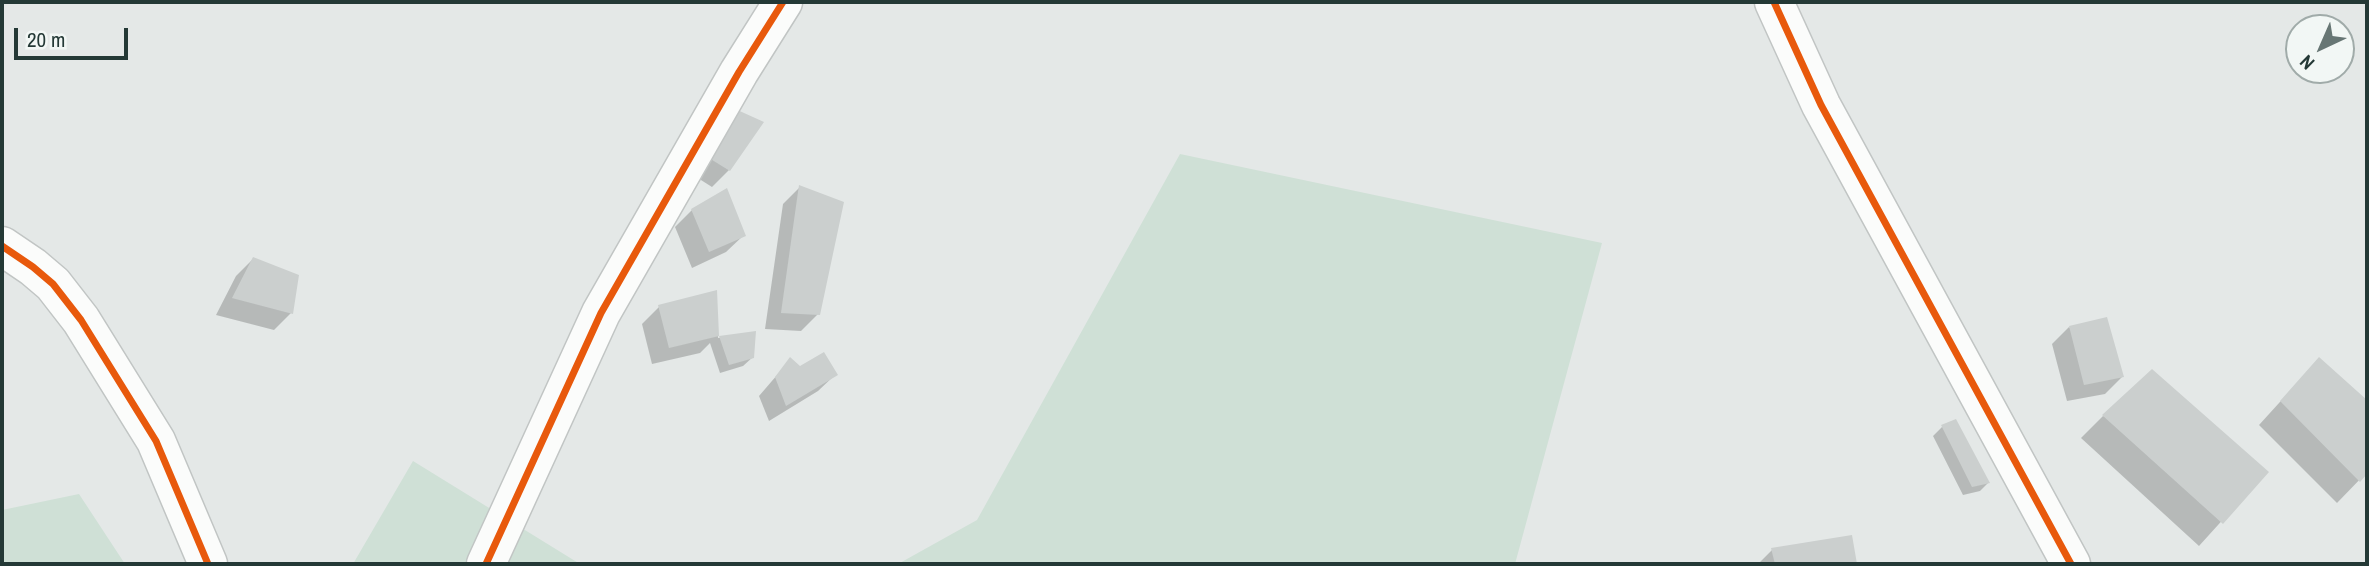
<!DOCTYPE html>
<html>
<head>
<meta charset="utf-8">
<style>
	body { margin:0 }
	#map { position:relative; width:2369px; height:566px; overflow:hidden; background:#e4e8e7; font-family:"Archivo Narrow",sans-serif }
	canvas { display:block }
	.frame { position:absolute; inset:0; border:4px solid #243936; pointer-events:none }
	.north { position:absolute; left:2285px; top:14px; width:70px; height:70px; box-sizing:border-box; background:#f2f7f5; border:2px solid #a0aba9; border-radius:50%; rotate:224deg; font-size:19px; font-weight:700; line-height:28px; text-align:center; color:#243936 }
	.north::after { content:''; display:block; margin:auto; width:24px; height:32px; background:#677674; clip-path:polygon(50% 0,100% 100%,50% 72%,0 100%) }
	.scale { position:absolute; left:14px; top:28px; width:114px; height:32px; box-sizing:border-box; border:4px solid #243936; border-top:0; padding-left:9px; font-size:21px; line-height:24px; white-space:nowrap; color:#243936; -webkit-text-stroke:5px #f2f7f5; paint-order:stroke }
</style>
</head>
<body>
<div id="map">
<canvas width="2369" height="566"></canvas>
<div class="frame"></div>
<div class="north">N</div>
<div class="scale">20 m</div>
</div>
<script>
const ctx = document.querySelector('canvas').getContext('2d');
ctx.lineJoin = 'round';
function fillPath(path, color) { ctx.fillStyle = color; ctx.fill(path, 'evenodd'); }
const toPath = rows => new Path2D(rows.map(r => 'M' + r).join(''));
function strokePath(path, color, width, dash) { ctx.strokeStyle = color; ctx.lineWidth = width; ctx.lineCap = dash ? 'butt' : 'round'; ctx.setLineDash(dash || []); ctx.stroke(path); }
const green = toPath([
	[1180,154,1602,243,1515,564,898,564,977,520],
	[413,461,580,564,353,564],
	[79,494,125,564,2,564,2,510]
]);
const shadow = toPath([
	[761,123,729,170,712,187,693,175,716,127],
	[800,187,818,314,801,331,765,329,783,204],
	[692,210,744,235,726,252,692,268,675,227],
	[253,259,291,313,274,330,216,315,236,276],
	[716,292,718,338,754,333,753,357,743,366,720,373,710,343,700,353,652,364,642,324,659,307],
	[2069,327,2122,377,2105,394,2067,401,2052,344],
	[2319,359,2367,402,2367,472,2337,503,2259,425],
	[790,360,799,368,836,374,818,391,769,421,759,396],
	[2103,416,2266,472,2199,546,2081,438],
	[1956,421,1988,483,1980,491,1963,495,1933,436,1942,427],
	[1851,537,1855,564,1758,564,1772,550]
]);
const building = toPath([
	[733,108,764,122,730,171,709,158],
	[799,185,844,202,820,315,781,313],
	[727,188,746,236,709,252,691,209],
	[253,257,299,275,293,314,232,298],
	[717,290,719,336,669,348,658,305],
	[2107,317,2124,377,2084,385,2069,326],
	[756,331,754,358,729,365,719,336],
	[824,352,838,375,786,406,775,377,790,357,800,366],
	[2319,357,2367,400,2367,474,2360,482,2280,401],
	[2152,369,2269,472,2223,524,2102,415],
	[1956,419,1990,483,1972,487,1941,425],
	[1852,535,1857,564,1775,564,1771,548]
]);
const minor = toPath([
	[1774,2,1821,105,2071,564],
	[2,246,33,267,53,284,81,320,156,441,208,564],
	[486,564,601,313,739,72,783,2]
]);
const cycleway = toPath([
	[1774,2,1821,105,2071,564],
	[2,246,33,267,53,284,81,320,156,441,208,564],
	[486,564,601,313,739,72,783,2]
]);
fillPath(green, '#cfe0d6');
fillPath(shadow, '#0003');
fillPath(building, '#cbcfce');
strokePath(minor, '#c1c5c4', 41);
strokePath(minor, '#fbfcfb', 38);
strokePath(cycleway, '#e8590c', 7);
</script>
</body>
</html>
